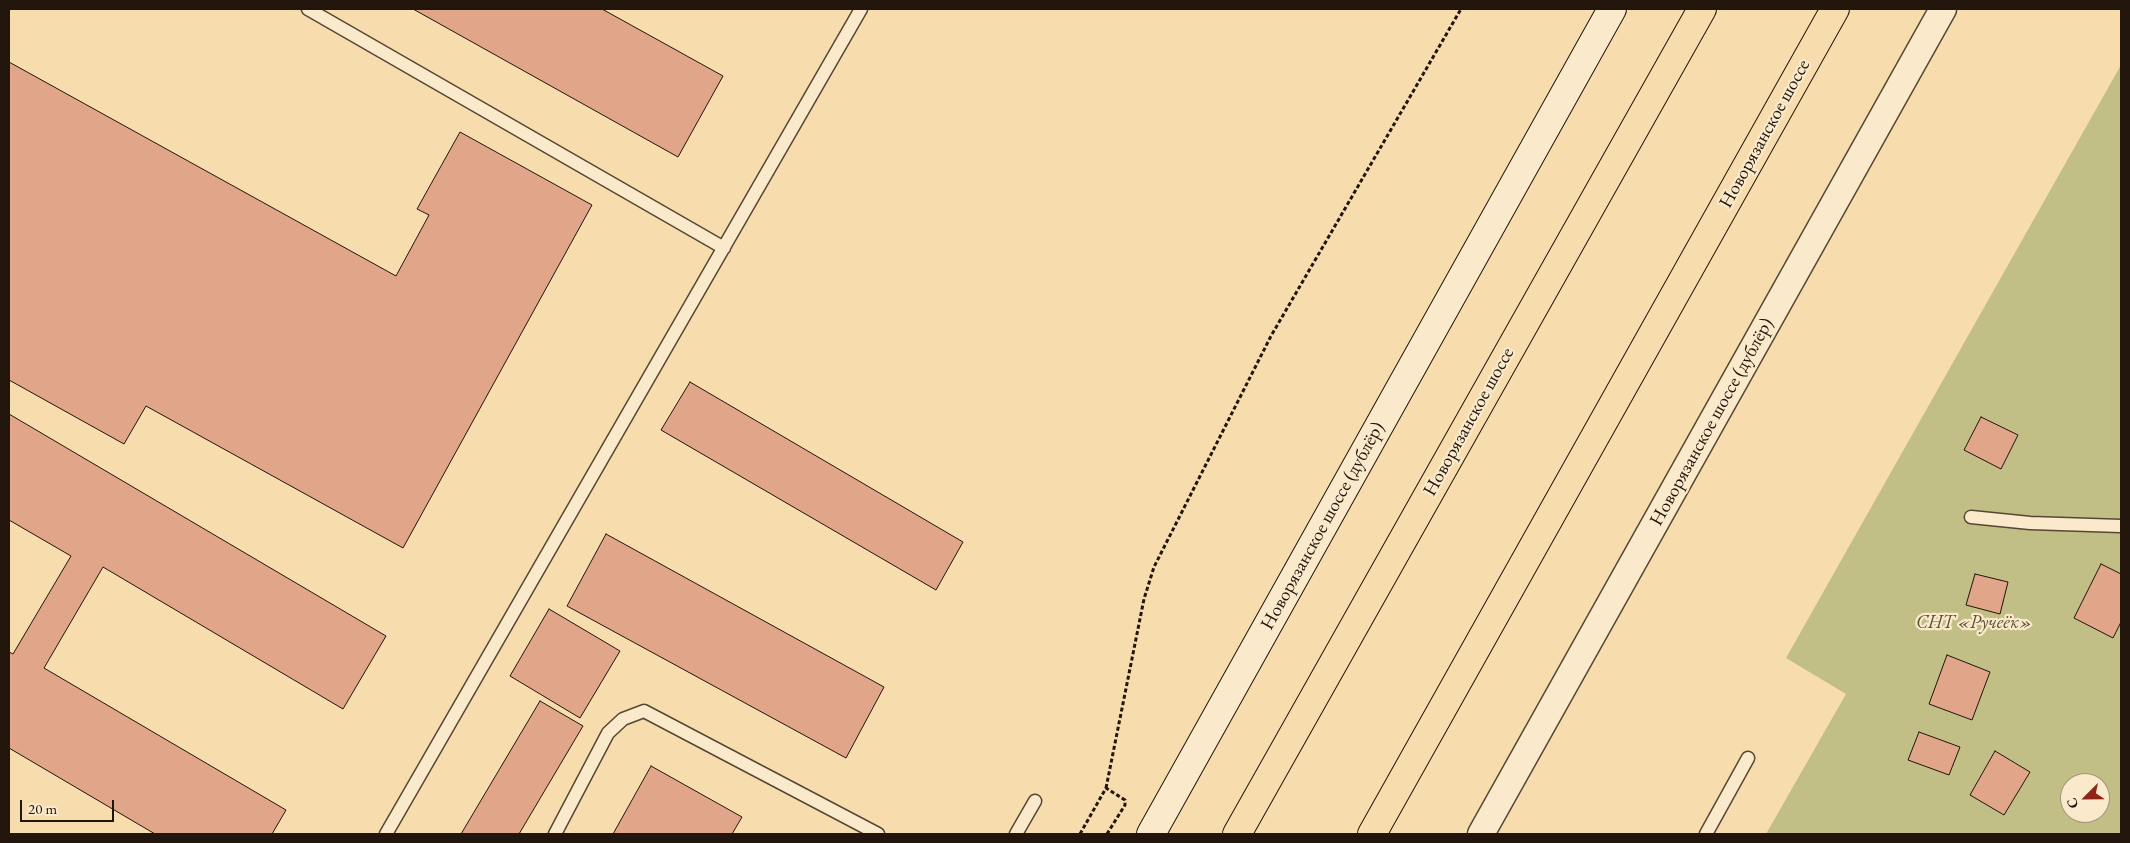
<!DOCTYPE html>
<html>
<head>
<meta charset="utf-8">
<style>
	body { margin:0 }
	#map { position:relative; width:2130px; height:843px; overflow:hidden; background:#f7ddae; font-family:"EB Garamond",serif }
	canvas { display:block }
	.frame { position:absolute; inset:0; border:10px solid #21150c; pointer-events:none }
	.north { position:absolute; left:2060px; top:773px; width:50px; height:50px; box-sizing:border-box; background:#fae9ca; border:1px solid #a3947e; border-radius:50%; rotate:247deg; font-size:14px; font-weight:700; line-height:20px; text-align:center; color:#21150c }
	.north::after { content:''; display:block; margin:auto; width:18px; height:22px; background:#8f2418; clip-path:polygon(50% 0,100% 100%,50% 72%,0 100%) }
	.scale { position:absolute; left:20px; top:800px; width:94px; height:22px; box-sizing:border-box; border:2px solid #21150c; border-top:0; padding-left:6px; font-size:15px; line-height:18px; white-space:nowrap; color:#21150c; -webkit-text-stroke:4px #fae9ca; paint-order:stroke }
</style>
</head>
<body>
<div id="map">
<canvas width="2130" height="843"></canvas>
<div class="frame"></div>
<div class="north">С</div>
<div class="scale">20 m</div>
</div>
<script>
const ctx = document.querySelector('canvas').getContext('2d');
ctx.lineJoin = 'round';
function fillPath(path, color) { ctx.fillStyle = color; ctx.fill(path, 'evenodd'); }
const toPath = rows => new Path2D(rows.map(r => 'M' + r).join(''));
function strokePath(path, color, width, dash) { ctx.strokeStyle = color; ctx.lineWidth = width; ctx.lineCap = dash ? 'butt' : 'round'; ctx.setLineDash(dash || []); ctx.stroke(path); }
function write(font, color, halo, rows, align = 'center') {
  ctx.font = font + ' "EB Garamond",serif'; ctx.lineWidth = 4.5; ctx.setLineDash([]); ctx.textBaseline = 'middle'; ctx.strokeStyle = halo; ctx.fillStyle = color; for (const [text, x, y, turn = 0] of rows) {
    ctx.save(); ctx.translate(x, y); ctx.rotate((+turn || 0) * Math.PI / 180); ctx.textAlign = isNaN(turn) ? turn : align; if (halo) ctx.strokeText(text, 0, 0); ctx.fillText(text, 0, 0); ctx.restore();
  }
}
const green = toPath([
	[2121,65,2121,834,1766,834,1846,694,1786,658],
	[2070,783,2100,783,2100,813,2070,813]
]);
const building = toPath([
	[413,9,602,9,723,76,678,157,413,9],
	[9,62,396,276,429,215,417,209,460,132,592,205,403,548,146,406,124,444,9,380,9,62],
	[690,382,963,542,936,590,661,430,690,382],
	[9,414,386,636,343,709,103,567,44,668,286,810,272,834,155,834,9,748,9,652,13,654,71,556,9,520,9,414],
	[1981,417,2018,435,2001,469,1964,450,1981,417],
	[606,534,884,687,846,758,567,606,606,534],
	[2101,564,2121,574,2121,622,2113,638,2074,618,2101,564],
	[1975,574,2008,582,2000,614,1966,605,1975,574],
	[549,609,620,651,580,718,510,676,549,609],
	[1947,655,1990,672,1972,720,1929,704,1947,655],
	[540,701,583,726,519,834,461,834,540,701],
	[1919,732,1960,747,1949,775,1908,760,1919,732],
	[1995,751,2030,772,2004,815,1970,795,1995,751],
	[651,766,742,817,732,834,613,834,651,766]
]);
const path = toPath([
	[1106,788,1144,599,1154,567,1271,336,1461,9],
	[1080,834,1106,788,1125,800,1125,805,1107,834]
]);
const lane = toPath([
	[308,9,724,248],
	[1971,517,2030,523,2121,526],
	[386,834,861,9],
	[555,834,608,733,623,719,644,711,878,834],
	[1016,834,1035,801],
	[1706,834,1748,758]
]);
const street = toPath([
	[1481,834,1943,9]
]);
const secondary = toPath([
	[1151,834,1612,9]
]);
const highway = toPath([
	[1237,834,1702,9],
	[1372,834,1835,9]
]);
const streetNames = [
	["Новорязанское шоссе",1765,134,-61],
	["Новорязанское шоссе",1469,422,-61],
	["Новорязанское шоссе (дублёр)",1712,422,-61],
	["Новорязанское шоссе (дублёр)",1323,526,-61]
];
const parkNames = [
	["СНТ «Ручеёк»",1974,623]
];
fillPath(green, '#c2bf86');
fillPath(building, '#e1a58a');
strokePath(building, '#21150c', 1);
strokePath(lane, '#564734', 15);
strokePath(street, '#564734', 29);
strokePath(secondary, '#21150c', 30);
strokePath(highway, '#21150c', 30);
strokePath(path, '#21150c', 3, [4, 2.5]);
strokePath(lane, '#fae9ca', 12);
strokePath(street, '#fae9ca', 26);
strokePath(secondary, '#fae9ca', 28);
strokePath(highway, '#f7ddae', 28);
write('19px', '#21150c', '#fae9ca', streetNames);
write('italic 19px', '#595037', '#fae9ca', parkNames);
</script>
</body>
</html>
